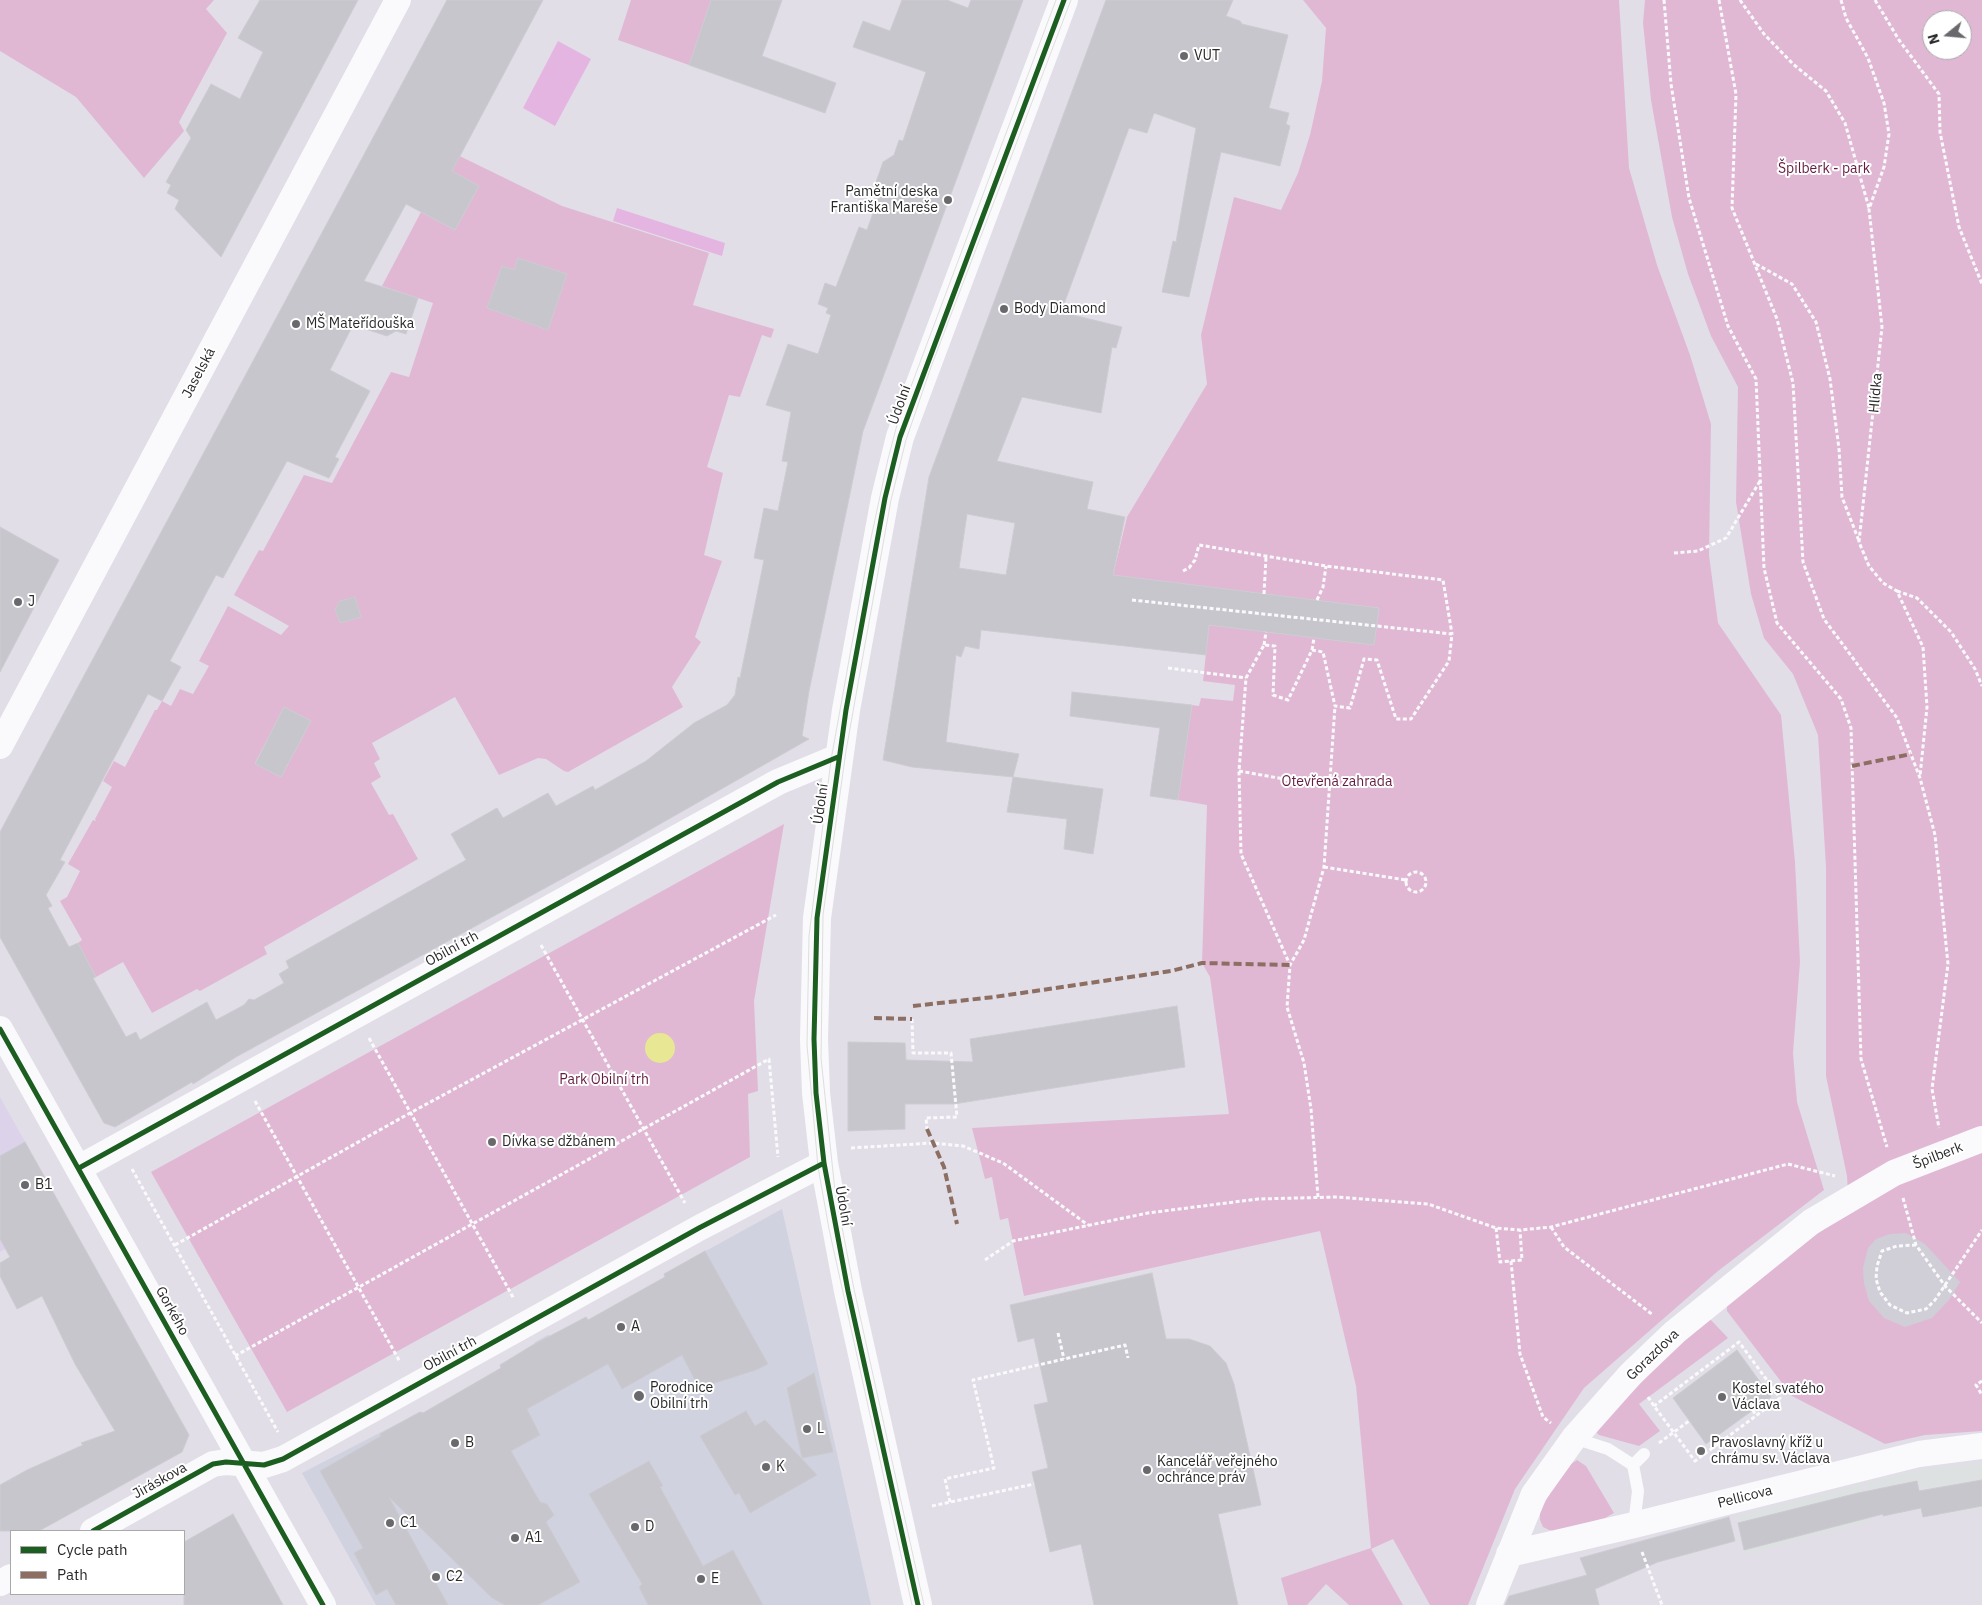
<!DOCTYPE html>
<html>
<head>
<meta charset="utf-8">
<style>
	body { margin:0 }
	#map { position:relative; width:1982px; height:1605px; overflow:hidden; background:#e1dee8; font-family:"IBM Plex Sans",sans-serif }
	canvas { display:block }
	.legend { position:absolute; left:10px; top:1530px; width:175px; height:65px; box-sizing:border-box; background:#fff; border:1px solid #a9a9a9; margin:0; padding:6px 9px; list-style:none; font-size:15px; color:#292929 }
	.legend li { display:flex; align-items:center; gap:10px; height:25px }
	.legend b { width:25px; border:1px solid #a9a9a9 }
	.north { position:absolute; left:1922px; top:10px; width:50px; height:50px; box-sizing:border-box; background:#fff; border:1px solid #a9a9a9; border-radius:50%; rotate:253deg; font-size:14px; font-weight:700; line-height:20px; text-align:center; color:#292929 }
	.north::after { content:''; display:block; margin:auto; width:18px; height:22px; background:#69686c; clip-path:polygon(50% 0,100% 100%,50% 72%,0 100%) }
</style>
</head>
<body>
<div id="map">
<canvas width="1982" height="1605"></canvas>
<ul class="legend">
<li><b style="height:6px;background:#1b5e20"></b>Cycle path</li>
<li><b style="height:6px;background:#8d6e63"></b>Path</li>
</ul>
<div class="north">N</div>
</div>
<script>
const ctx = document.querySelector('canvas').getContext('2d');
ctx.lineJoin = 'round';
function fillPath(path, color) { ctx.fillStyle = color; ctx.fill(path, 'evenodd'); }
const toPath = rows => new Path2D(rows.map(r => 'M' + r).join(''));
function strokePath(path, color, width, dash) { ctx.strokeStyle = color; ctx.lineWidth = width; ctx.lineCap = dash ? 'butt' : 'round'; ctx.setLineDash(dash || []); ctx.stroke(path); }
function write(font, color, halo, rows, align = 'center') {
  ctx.font = font + ' "IBM Plex Sans",sans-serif'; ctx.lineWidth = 4; ctx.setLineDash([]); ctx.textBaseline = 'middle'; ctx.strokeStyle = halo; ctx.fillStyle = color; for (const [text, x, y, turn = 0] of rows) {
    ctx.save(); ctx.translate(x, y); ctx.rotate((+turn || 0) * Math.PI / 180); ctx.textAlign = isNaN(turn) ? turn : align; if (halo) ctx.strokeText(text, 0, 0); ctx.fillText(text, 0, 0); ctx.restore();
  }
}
const industrial = toPath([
	[1982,1463,1982,1509,1964,1513,1963,1509,1923,1517,1921,1508,1883,1516,1864,1483,1910,1471],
	[1861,1484,1870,1521,1746,1555,1736,1516]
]);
const education = toPath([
	[0,1097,66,1215,0,1252]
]);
const medical = toPath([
	[782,1209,871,1605,376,1605,302,1473,420,1412,423,1413,501,1368,500,1365,532,1347,535,1342,548,1335,553,1336,586,1317,588,1320,665,1277,664,1274]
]);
const green = toPath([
	[0,0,214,0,206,9,227,33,179,122,184,131,144,178,76,97,0,51],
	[631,0,711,0,689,65,618,40],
	[1303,0,1619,0,1629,168,1657,265,1690,355,1711,424,1709,555,1718,623,1781,715,1795,862,1800,962,1793,1053,1797,1102,1824,1190,1718,1271,1584,1388,1515,1489,1468,1605,1430,1605,1393,1539,1371,1549,1403,1605,1349,1605,1326,1584,1307,1605,1288,1605,1281,1578,1371,1548,1356,1386,1320,1231,1024,1296,1008,1218,1000,1220,992,1177,985,1179,972,1128,1229,1114,1210,977,1202,963,1207,805,1178,800,1192,705,1199,706,1201,698,1233,701,1235,685,1203,681,1209,625,1374,645,1379,608,1113,575,1127,517,1207,384,1201,335,1234,197,1281,210,1298,173,1310,135,1322,81,1326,28],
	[1645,0,1982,0,1982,1431,1925,1435,1885,1444,1792,1396,1727,1311,1727,1306,1817,1234,1849,1212,1847,1176,1826,1076,1826,867,1818,735,1793,674,1764,638,1751,594,1736,502,1738,387,1711,336,1688,274,1672,217,1651,100,1643,23],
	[1932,20,1962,20,1962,50,1932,50],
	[435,144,562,206,709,253,693,305,774,329,771,338,762,335,740,397,729,395,707,467,723,473,704,555,722,561,695,637,701,642,672,687,683,707,568,772,564,771,546,759,538,758,499,775,455,697,372,743,380,759,374,763,381,777,371,783,389,815,393,814,418,859,264,947,267,954,200,991,197,989,152,1013,123,962,96,977,78,943,82,940,60,901,67,897,80,871,68,864,93,820,96,821,95,819,112,787,103,781,114,761,125,767,155,710,157,710,162,701,171,706,180,689,193,694,209,666,199,661,228,606,281,635,289,626,234,595,259,550,263,551,304,475,332,483,391,372,409,377,433,303,382,286,421,212,455,230,479,186,441,166],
	[284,707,311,721,281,777,255,763],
	[784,824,754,1001,758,1091,748,1094,750,1157,287,1412,151,1172],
	[1710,1319,1728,1338,1639,1404,1660,1431,1639,1446,1599,1435,1596,1432,1606,1419,1667,1356],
	[1577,1460,1586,1466,1614,1513,1605,1518,1555,1531,1549,1530,1543,1527,1540,1520,1540,1511,1553,1488,1571,1464]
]);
const pitch = toPath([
	[558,41,591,59,555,126,523,108],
	[617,208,725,243,722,256,613,221]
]);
const plaza = toPath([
	[1906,1233,1925,1244,1960,1282,1949,1300,1932,1318,1905,1327,1884,1318,1869,1301,1864,1283,1863,1268,1868,1248,1876,1239,1890,1234]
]);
const water = toPath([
	'645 1048a15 15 0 1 1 30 0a15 15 0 1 1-30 0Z'
]);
const building = toPath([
	[260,0,358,0,221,257,175,209,179,200,167,193,171,185,166,182,191,138,186,130,211,84,240,99,263,52,238,38,260,0],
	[447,0,543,0,452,171,479,186,455,230,406,204,364,281,418,298,406,334,396,331,387,336,353,325,330,370,370,391,335,457,339,459,329,478,287,461,223,578,216,575,170,661,181,667,162,701,148,694,60,860,65,862,46,895,52,906,48,908,69,947,78,943,96,977,93,978,126,1037,136,1032,140,1040,207,1002,216,1020,244,1005,249,999,254,1000,284,983,279,974,289,968,286,961,466,860,451,834,497,808,503,818,548,793,556,806,593,786,595,790,646,761,694,723,727,705,735,695,738,677,740,678,764,560,754,558,764,508,778,511,788,462,782,461,791,412,766,405,788,344,818,354,831,315,826,313,828,308,818,304,825,283,836,287,859,227,867,230,882,187,876,182,883,162,894,155,899,140,903,141,926,72,853,47,863,21,890,31,902,0,947,0,968,8,971,0,1023,0,863,431,809,691,802,736,809,739,611,852,236,1057,193,1084,192,1082,115,1127,104,1123,0,937,0,832,447,0],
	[711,0,782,0,762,56,836,83,825,113,689,65,711,0],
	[1106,0,1233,0,1226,16,1240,21,1242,24,1288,35,1269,108,1289,113,1286,124,1290,126,1280,166,1221,152,1189,297,1162,292,1173,241,1176,242,1196,128,1154,113,1147,133,1129,128,1061,312,1122,327,1116,348,1112,347,1101,413,1022,397,997,461,1093,482,1087,509,1125,517,1113,575,1379,608,1374,645,1209,625,1206,655,981,630,979,649,965,646,961,657,956,655,946,742,1019,754,1013,777,912,767,883,760,929,477,1106,0],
	[967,514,1015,523,1006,575,959,568,967,514],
	[518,258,567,274,548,330,487,308,502,266,514,270,518,258],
	[0,527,59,560,0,672,0,527],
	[355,597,361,617,340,623,335,609,340,601,355,597],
	[1072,692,1192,705,1178,800,1150,796,1160,728,1070,716,1072,692],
	[284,707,311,721,281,777,255,764,284,707],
	[1013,777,1103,789,1093,854,1064,849,1067,819,1007,812,1013,777],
	[1177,1006,1185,1067,954,1104,905,1104,905,1129,848,1131,848,1042,905,1043,906,1060,973,1062,970,1039,1177,1006],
	[25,1142,189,1435,182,1452,39,1531,0,1531,0,1485,27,1470,83,1445,81,1443,115,1431,75,1364,42,1296,17,1309,0,1276,0,1263,10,1257,0,1239,0,1156,25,1142],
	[705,1251,768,1364,756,1370,699,1388,682,1355,622,1389,608,1364,527,1409,540,1435,511,1451,540,1502,547,1504,554,1515,546,1522,580,1582,538,1605,505,1605,492,1598,389,1497,448,1605,396,1605,387,1589,376,1595,354,1553,363,1548,320,1471,381,1436,380,1434,420,1412,423,1413,501,1368,500,1365,531,1346,586,1317,588,1320,665,1277,664,1274,705,1251],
	[1152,1273,1166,1339,1189,1339,1210,1346,1226,1363,1234,1384,1261,1505,1218,1514,1238,1605,1094,1605,1081,1544,1050,1552,1032,1472,1048,1468,1034,1405,1048,1402,1034,1338,1018,1342,1010,1305,1152,1273],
	[1737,1350,1771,1397,1706,1444,1673,1398,1737,1350],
	[814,1373,833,1452,802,1458,787,1388,814,1373],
	[746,1411,755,1426,765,1420,817,1475,750,1513,739,1493,735,1495,700,1436,746,1411],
	[649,1461,663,1486,660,1487,703,1566,733,1550,763,1605,648,1605,639,1587,642,1584,589,1494,649,1461],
	[1982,1480,1982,1506,1923,1517,1921,1508,1883,1516,1883,1514,1744,1550,1738,1523,1858,1493,1917,1481,1919,1491,1982,1480],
	[233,1514,265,1572,283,1605,184,1605,184,1542,233,1514],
	[1729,1517,1735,1541,1658,1562,1595,1589,1599,1605,1505,1605,1509,1596,1587,1575,1580,1558,1729,1517]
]);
const path = toPath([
	[1664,0,1671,84,1689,198,1728,326,1756,379,1764,568,1777,623,1841,699,1851,728,1861,1059,1887,1147],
	[1719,0,1736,94,1732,208,1777,319,1793,383,1803,562,1824,619,1897,718,1920,778,1935,835,1948,964,1932,1089,1939,1128],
	[1740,0,1764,34,1793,64,1826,91,1845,123,1869,208],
	[1841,0,1846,18,1868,58,1884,103,1889,134,1884,167,1869,209,1882,327,1859,542,1869,566,1883,583,1897,591,1923,647,1927,707,1920,776],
	[1875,0,1899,40,1939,94,1940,132,1959,227,1982,284],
	[1756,264,1792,284,1816,322,1830,379,1839,449,1842,497,1859,541],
	[1674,553,1698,551,1726,538,1760,481],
	[1183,571,1189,568,1195,560,1199,545,1326,566,1443,580,1452,634],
	[1897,591,1917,598,1951,632,1975,669,1982,686],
	[1264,594,1266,557],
	[1132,600,1452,634,1449,661,1411,719,1396,719,1377,660,1364,659,1350,708,1335,706,1323,652,1312,650,1288,700,1273,695,1275,646,1264,645,1246,678,1239,771,1241,854,1290,965],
	[1317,600,1323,587,1326,566],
	[1264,645,1266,632],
	[1312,650,1314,638],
	[1168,668,1246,678],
	[1239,771,1329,787],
	[1324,867,1406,880],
	'1406 882a10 10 0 1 1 20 0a10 10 0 1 1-20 0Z',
	[541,945,685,1203],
	[912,1019,913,1053,951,1053,957,1117,926,1118,927,1129],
	[369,1038,514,1299],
	[255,1101,400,1362],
	[851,1148,932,1143,963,1146,1003,1163,1088,1225],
	[132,1169,278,1432],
	[1318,1197,1311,1109,1304,1063,1287,1007,1290,965,1304,940,1324,867,1335,706],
	[1903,1198,1916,1245,1945,1286,1982,1323],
	[1551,1227,1564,1247,1653,1315],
	[1496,1228,1500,1262,1522,1260,1520,1230],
	[175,1245,410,1113,776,915],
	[1916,1245,1897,1246,1882,1251,1877,1266,1876,1279,1880,1292,1890,1305,1907,1313,1926,1309,1935,1300,1982,1230],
	[985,1260,1013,1241,1148,1213,1258,1199,1337,1197,1428,1204,1496,1228,1520,1230,1551,1227,1788,1164,1835,1176],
	[1511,1261,1520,1354,1543,1417,1551,1423],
	[1058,1333,1064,1359],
	[235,1356,769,1059,778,1157],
	[1982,1381,1976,1385,1982,1395],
	[1648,1397,1654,1406,1695,1461,1780,1398,1739,1342,1654,1406],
	[1753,1410,1756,1416],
	[1659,1443,1689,1421],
	[950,1502,945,1479,994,1468,973,1380,1125,1345,1128,1358],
	[932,1506,1034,1484],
	[1642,1552,1662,1605]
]);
const lane = toPath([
	[1574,1438,1608,1449,1633,1465,1638,1491,1634,1525],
	[1633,1465,1644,1454]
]);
const street = toPath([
	[0,746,398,0],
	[0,1029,323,1605],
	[79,1168,778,782,838,757],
	[93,1531,213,1464,226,1462,264,1465,283,1459,699,1228,824,1163],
	[1509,1554,1634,1525,1919,1454,1982,1446],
	[0,1583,11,1577],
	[1489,1605,1534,1494,1574,1438,1631,1374,1675,1332,1811,1222,1894,1173,1982,1139]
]);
const secondary = toPath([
	[918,1605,848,1291,824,1163,816,1093,814,1039,817,918,846,710,885,498,900,437,1064,0]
]);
const tram = toPath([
	[912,1605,829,1229,818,1167,807,1045,809,936,831,760,871,538,888,459,898,421,1056,0],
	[924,1605,854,1289,835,1191,821,1058,823,915,846,751,864,650,891,500,906,440,931,367,1071,0]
]);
const quiet = toPath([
	[1852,766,1911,754],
	[913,1006,994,997,1171,971,1202,963,1290,965],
	[874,1018,912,1019],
	[927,1129,944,1167,957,1224]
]);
const cycleway = toPath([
	[0,1029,323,1605],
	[79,1168,778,782,838,757],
	[93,1531,213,1464,226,1462,264,1465,283,1459,699,1228,824,1163],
	[918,1605,848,1291,824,1163,816,1093,814,1039,817,918,846,710,885,498,900,437,1064,0]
]);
const markers = [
	[1184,56,5,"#69686c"],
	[948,200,5,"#69686c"],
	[1004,309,5,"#69686c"],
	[296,324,5,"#69686c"],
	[18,602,5,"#69686c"],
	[492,1142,5,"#69686c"],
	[25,1185,5,"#69686c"],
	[621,1327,5,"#69686c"],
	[639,1396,6,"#69686c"],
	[1722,1397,5,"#69686c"],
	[807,1429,5,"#69686c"],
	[455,1443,5,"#69686c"],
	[1701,1451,5,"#69686c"],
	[766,1467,5,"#69686c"],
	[1147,1470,5,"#69686c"],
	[390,1523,5,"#69686c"],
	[635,1527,5,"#69686c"],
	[515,1538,5,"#69686c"],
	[436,1577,5,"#69686c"],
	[701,1579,5,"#69686c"]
];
const poiNames = [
	["VUT",1194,56],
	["Pamětní deska",938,192,"right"],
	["Františka Mareše",938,208,"right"],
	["Body Diamond",1014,309],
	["MŠ Mateřídouška",306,324],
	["J",28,602],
	["Dívka se džbánem",502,1142],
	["B1",35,1185],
	["A",631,1327],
	["Porodnice",650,1388],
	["Obilní trh",650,1404],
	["Kostel svatého",1732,1389],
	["Václava",1732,1405],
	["L",817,1429],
	["B",465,1443],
	["Pravoslavný kříž u",1711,1443],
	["chrámu sv. Václava",1711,1459],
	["Kancelář veřejného",1157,1462],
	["ochránce práv",1157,1478],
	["K",776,1467],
	["C1",400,1523],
	["D",645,1527],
	["A1",525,1538],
	["C2",446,1577],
	["E",711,1579]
];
const parkNames = [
	["Špilberk - park",1824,169],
	["Otevřená zahrada",1337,782],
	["Park Obilní trh",604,1080]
];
const streetNames = [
	["Jaselská",199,373,-62],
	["Hlídka",1876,393,-85],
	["Údolní",900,405,-70],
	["Údolní",821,804,-82],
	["Obilní trh",452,949,-29],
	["Špilberk",1938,1156,-21],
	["Údolní",843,1206,80],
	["Gorkého",172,1311,61],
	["Obilní trh",450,1354,-29],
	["Gorazdova",1653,1355,-44],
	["Jiráskova",160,1481,-29],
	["Pellicova",1745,1497,-14]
];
fillPath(industrial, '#dee1e1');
fillPath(education, '#dcd3eb');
fillPath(medical, '#d0d2df');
fillPath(green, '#e1b8d4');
fillPath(pitch, '#e5b5e1');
fillPath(plaza, '#d0ced6');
fillPath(water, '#e8e794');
fillPath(building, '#c8c6cd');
strokePath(building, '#cdcbd2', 1);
strokePath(path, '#fafafc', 3, [4, 2.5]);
strokePath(lane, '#fafafc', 12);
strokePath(street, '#fafafc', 26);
strokePath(secondary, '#fafafc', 28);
strokePath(tram, '#dddedd', 1);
strokePath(quiet, '#8d6e63', 4, [8, 4]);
strokePath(cycleway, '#1b5e20', 5);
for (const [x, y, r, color] of markers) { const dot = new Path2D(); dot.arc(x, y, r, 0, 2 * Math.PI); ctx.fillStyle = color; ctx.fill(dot); strokePath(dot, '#fff', 2); }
write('14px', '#292929', '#fff', poiNames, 'left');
write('14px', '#641b3e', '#fff', parkNames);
write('14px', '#292929', '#fff', streetNames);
</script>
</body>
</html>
